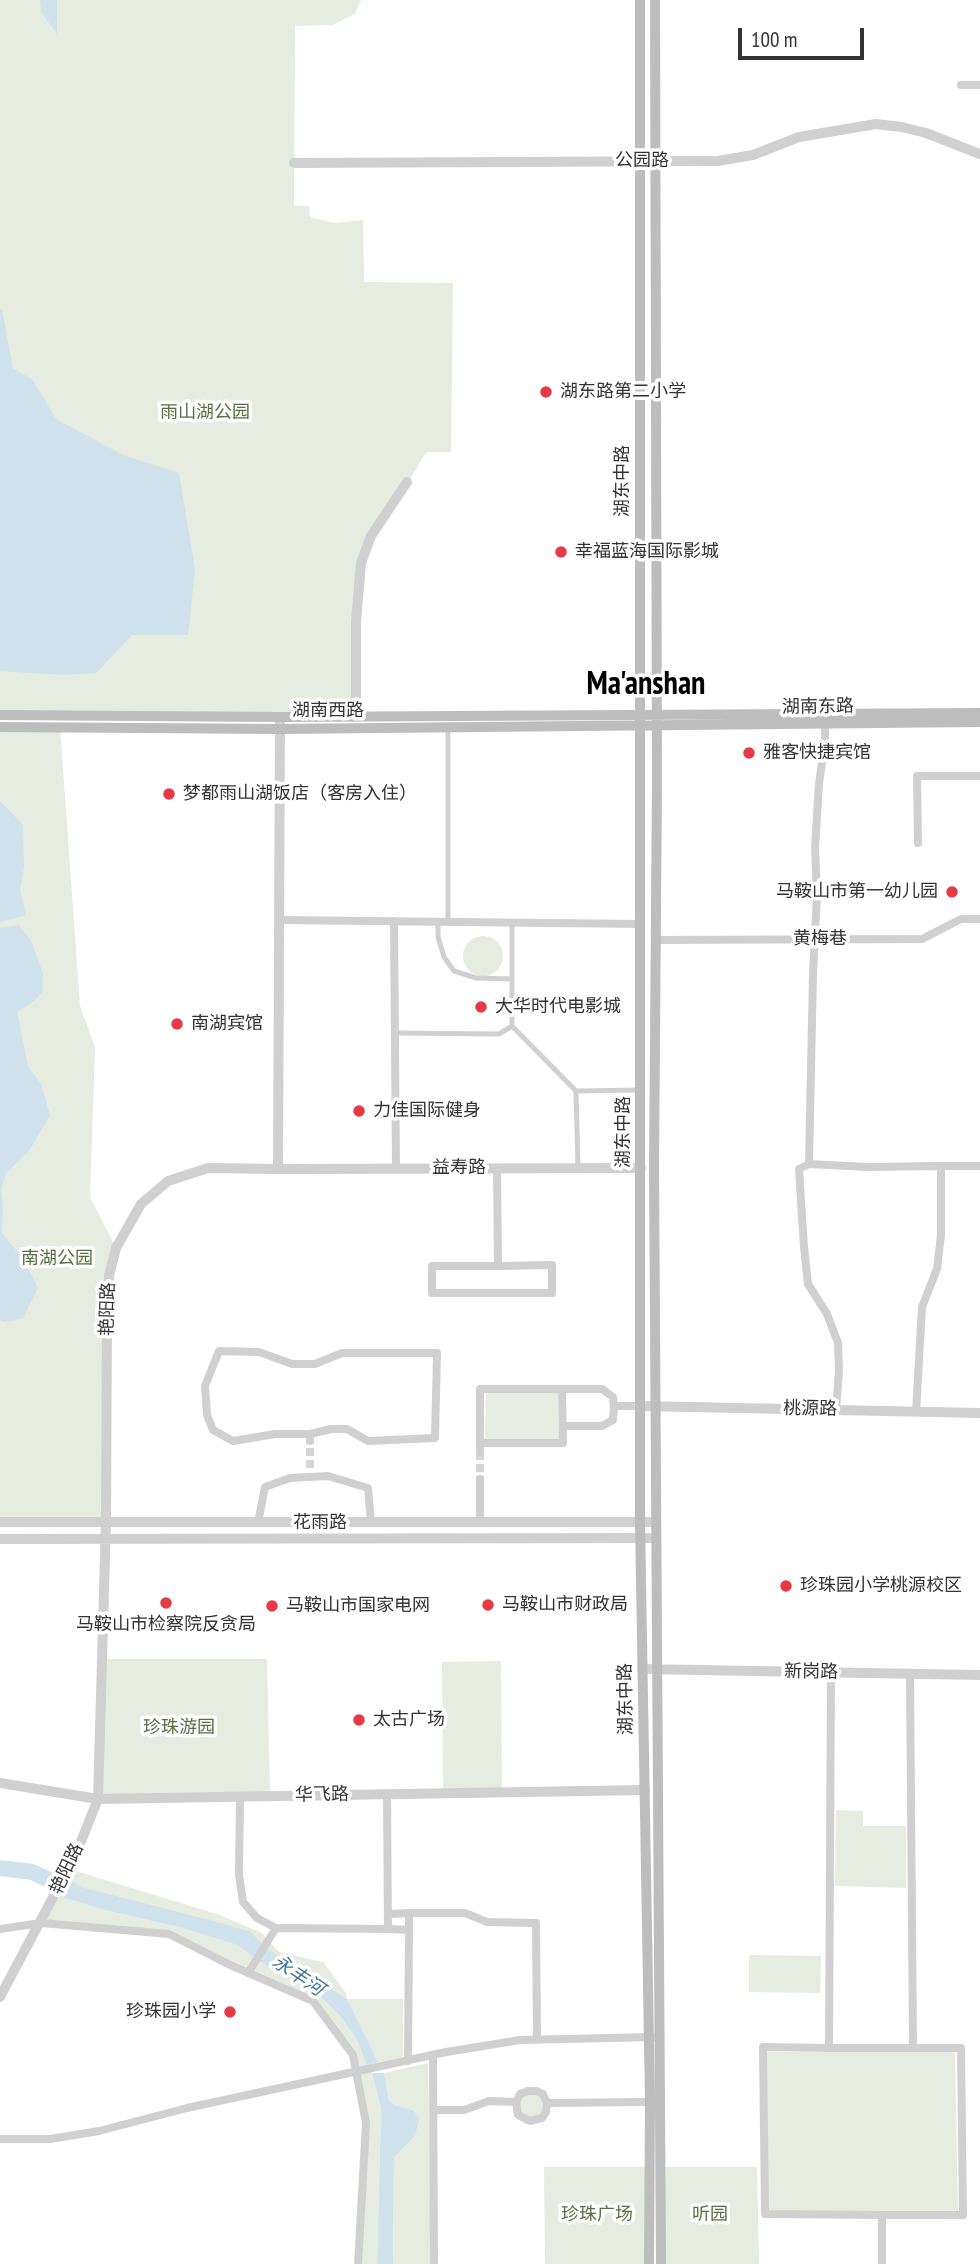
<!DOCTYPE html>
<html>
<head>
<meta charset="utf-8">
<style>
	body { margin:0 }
	#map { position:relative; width:980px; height:2264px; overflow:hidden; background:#fff; font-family:"PT Sans Narrow",sans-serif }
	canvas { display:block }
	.scale { position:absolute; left:738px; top:28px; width:126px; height:32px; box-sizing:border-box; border:4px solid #333; border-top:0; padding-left:9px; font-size:21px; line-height:24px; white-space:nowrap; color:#333; -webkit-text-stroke:5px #fff; paint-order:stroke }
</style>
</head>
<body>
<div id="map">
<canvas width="980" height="2264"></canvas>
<div class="scale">100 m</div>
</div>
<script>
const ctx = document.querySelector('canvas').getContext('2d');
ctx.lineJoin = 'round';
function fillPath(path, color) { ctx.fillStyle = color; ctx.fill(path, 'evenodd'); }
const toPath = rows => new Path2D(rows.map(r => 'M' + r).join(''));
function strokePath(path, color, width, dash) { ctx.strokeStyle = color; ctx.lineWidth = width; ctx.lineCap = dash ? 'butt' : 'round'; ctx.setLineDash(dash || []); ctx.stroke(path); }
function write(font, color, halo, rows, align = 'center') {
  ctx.font = font + ' "PT Sans Narrow","Noto Sans SC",sans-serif'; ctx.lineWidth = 7; ctx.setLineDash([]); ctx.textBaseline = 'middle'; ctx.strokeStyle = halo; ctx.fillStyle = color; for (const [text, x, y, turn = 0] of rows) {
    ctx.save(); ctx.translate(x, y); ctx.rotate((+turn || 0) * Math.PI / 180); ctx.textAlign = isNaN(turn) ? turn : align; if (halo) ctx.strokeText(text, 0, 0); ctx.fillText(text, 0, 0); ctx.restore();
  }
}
const green = toPath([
	[0,0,361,0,355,14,333,25,295,26,294,206,309,206,310,217,335,223,363,220,364,282,453,283,451,452,426,452,361,563,356,716,0,715],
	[0,727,60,727,80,1006,95,1047,90,1197,116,1248,107,1322,106,1521,0,1522],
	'463 956a20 20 0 1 1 40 0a20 20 0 1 1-40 0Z',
	[486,1393,558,1393,559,1439,485,1439],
	[102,1659,267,1659,270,1796,98,1799],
	[501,1661,502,1793,443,1794,442,1662],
	[836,1810,863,1811,863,1826,906,1826,906,1888,835,1886],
	[69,1869,217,1914,262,1933,279,1952,323,1962,346,1993,347,1999,403,1999,403,2057,378,2062,347,1999,207,1919,62,1882],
	[55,1895,105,1910,182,1928,237,1945,257,1960,321,1997,341,2017,358,2042,372,2073,381,2109,377,2264,358,2264,366,2123,353,2055,312,2001,169,1934,41,1923],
	[749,1955,821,1956,820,1993,749,1992],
	[766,2052,955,2052,958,2212,768,2211],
	[428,2063,433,2264,393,2264,394,2158,415,2136,413,2110,394,2105,389,2100,384,2073],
	'518 2106a13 13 0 1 1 26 0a13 13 0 1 1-26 0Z',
	[544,2167,650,2167,649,2264,545,2264],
	[661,2167,757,2167,759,2264,661,2264]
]);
const water = toPath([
	[40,0,57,0,57,34,41,12],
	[0,309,2,309,13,369,32,379,56,419,123,455,179,473,195,569,188,635,132,635,96,673,65,675,0,671],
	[0,801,23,825,24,867,20,890,26,915,0,922],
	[19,925,31,941,43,973,43,991,34,1001,17,1012,28,1066,41,1084,50,1115,29,1151,6,1173,1,1190,3,1202,2,1233,24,1260,38,1288,23,1318,4,1322,0,1320,0,928],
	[62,1882,207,1919,251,1932,264,1947,347,1999,378,2062,367,2065,358,2042,341,2017,321,1997,257,1960,237,1945,182,1928,105,1910,55,1895],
	[372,2073,384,2073,389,2100,394,2105,413,2110,419,2119,415,2136,394,2158,393,2264,377,2264,381,2109]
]);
const river = toPath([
	[0,1868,32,1872,73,1891]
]);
const minorTunnel = toPath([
	[480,1452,480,1479],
	[310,1468,310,1441]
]);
const pedestrian = toPath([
	[448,728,448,921],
	[438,921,438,937,444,957,454,971,476,978,512,979],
	[512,922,512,1026,576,1091,640,1090],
	[395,1033,499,1034,512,1026],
	[576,1091,578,1168]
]);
const minor = toPath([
	[961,85,980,85],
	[825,724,825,741,819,784,815,848,817,895,813,973,809,1164,867,1167,941,1166,941,1235,937,1269,922,1307,916,1412],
	[918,843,917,776,980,776],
	[279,920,640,924],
	[394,921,396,1168],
	[656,940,922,939,961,919,980,919],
	[809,1164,799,1169,804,1247,808,1284,827,1314,838,1343,839,1371,836,1410],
	[941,1166,980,1166],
	[497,1168,498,1266,432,1266,432,1293,552,1293,552,1265,498,1266],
	[563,1426,602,1426,613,1420,614,1406],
	[310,1441,310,1434,331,1429,347,1429,368,1441,435,1438,437,1353,342,1353,315,1364,292,1364,259,1352,219,1351,205,1386,207,1415,213,1430,233,1441,275,1434,310,1434],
	[480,1443,563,1443,562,1389],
	[480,1452,480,1389,602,1389,613,1397,614,1406,640,1406],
	[480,1479,480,1523],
	[258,1523,265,1487,290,1478,328,1476,368,1488,371,1523],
	[831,1672,829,2048,763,2047,765,2214,882,2215,882,2264],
	[910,1674,913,2047],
	[240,1797,239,1875,243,1902,257,1918,276,1928],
	[388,1914,409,1913],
	[0,1929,41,1923,169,1934,230,1965,313,2001,353,2055,366,2123,358,2264],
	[388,1929,409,1930,408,2061],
	[409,1930,409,1913,465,1913,487,1922,536,1923,537,2040],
	[248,1973,276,1928,388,1929,387,1794],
	[829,2048,961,2048,963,2215,882,2215],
	[433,2055,434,2264],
	[547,2103,650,2102],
	[433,2110,464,2110,489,2101,516,2102,518,2115,530,2121,542,2118,546,2112,547,2103,543,2094,537,2091,528,2091,520,2094,516,2102],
	[0,2139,50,2139,99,2131,187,2108,446,2052,520,2040,654,2037]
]);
const tertiary = toPath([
	[294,163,718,161,753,155,799,137,876,124,902,127,926,133,980,154],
	[356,716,356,622,361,563,371,536,407,482],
	[278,1169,641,1168],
	[640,1406,980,1413],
	[0,1522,656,1522],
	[0,1539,656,1538],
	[642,1669,980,1675],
	[0,1783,98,1799,645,1790],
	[0,1997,76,1854,98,1799,106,1521,107,1322,109,1276,116,1248,141,1204,168,1181,208,1168,278,1169,280,717]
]);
const secondary = toPath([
	[640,0,640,1523,650,2102,649,2264],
	[655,0,657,782,654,1168,661,2264],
	[0,715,280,717,980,713],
	[0,727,280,729,980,722]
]);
const markers = [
	[546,392,7,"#e63946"],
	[561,552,7,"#e63946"],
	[749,753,7,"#e63946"],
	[169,794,7,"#e63946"],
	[952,892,7,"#e63946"],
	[481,1007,7,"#e63946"],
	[177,1024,7,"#e63946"],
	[359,1111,7,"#e63946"],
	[786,1586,7,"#e63946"],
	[166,1603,7,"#e63946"],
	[488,1605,7,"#e63946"],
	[272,1606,7,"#e63946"],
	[359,1720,7,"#e63946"],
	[230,2012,7,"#e63946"]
];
const streetNames = [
	["公园路",642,161],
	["湖东中路",623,481,-90],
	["湖南东路",818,707,-1],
	["湖南西路",328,711],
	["黄梅巷",820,939],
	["湖东中路",624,1132,-90],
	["益寿路",459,1168],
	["艳阳路",108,1309,-88],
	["桃源路",810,1409,1],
	["花雨路",320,1523],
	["新岗路",811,1672,1],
	["湖东中路",626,1699,-91],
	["华飞路",322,1795,-1],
	["艳阳路",67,1869,-65]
];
const poiNames = [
	["湖东路第二小学",560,392],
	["幸福蓝海国际影城",575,552],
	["雅客快捷宾馆",763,753],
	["梦都雨山湖饭店（客房入住）",183,794],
	["马鞍山市第一幼儿园",938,892,"right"],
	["大华时代电影城",495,1007],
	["南湖宾馆",191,1024],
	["力佳国际健身",373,1111],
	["珍珠园小学桃源校区",800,1586],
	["马鞍山市财政局",502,1605],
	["马鞍山市国家电网",286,1606],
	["马鞍山市检察院反贪局",166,1625,"center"],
	["太古广场",373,1720],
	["珍珠园小学",216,2012,"right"]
];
const parkNames = [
	["雨山湖公园",205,413],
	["南湖公园",57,1259],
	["珍珠游园",179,1728],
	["珍珠广场",597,2215],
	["听园",710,2215]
];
const waterNames = [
	["永丰河",298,1976,34]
];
const townNames = [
	["Ma'anshan",646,685]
];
fillPath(green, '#e6ecdf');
fillPath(water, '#cfe2ee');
strokePath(river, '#cfe2ee', 16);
strokePath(minorTunnel, '#d6d6d6', 8, [8, 4]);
strokePath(pedestrian, '#d0d0d0', 5);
strokePath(minor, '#d0d0d0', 8);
strokePath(tertiary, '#d0d0d0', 10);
strokePath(secondary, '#bdbdbd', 10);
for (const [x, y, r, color] of markers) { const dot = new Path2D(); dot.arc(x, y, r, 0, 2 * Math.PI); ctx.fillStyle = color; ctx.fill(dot); strokePath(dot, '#fff', 2.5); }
write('18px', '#333', '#fff', streetNames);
write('18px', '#333', '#fff', poiNames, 'left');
write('18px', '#56703f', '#fff', parkNames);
write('italic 19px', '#3f7597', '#fff', waterNames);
write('bold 32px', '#000', '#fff', townNames);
</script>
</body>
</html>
